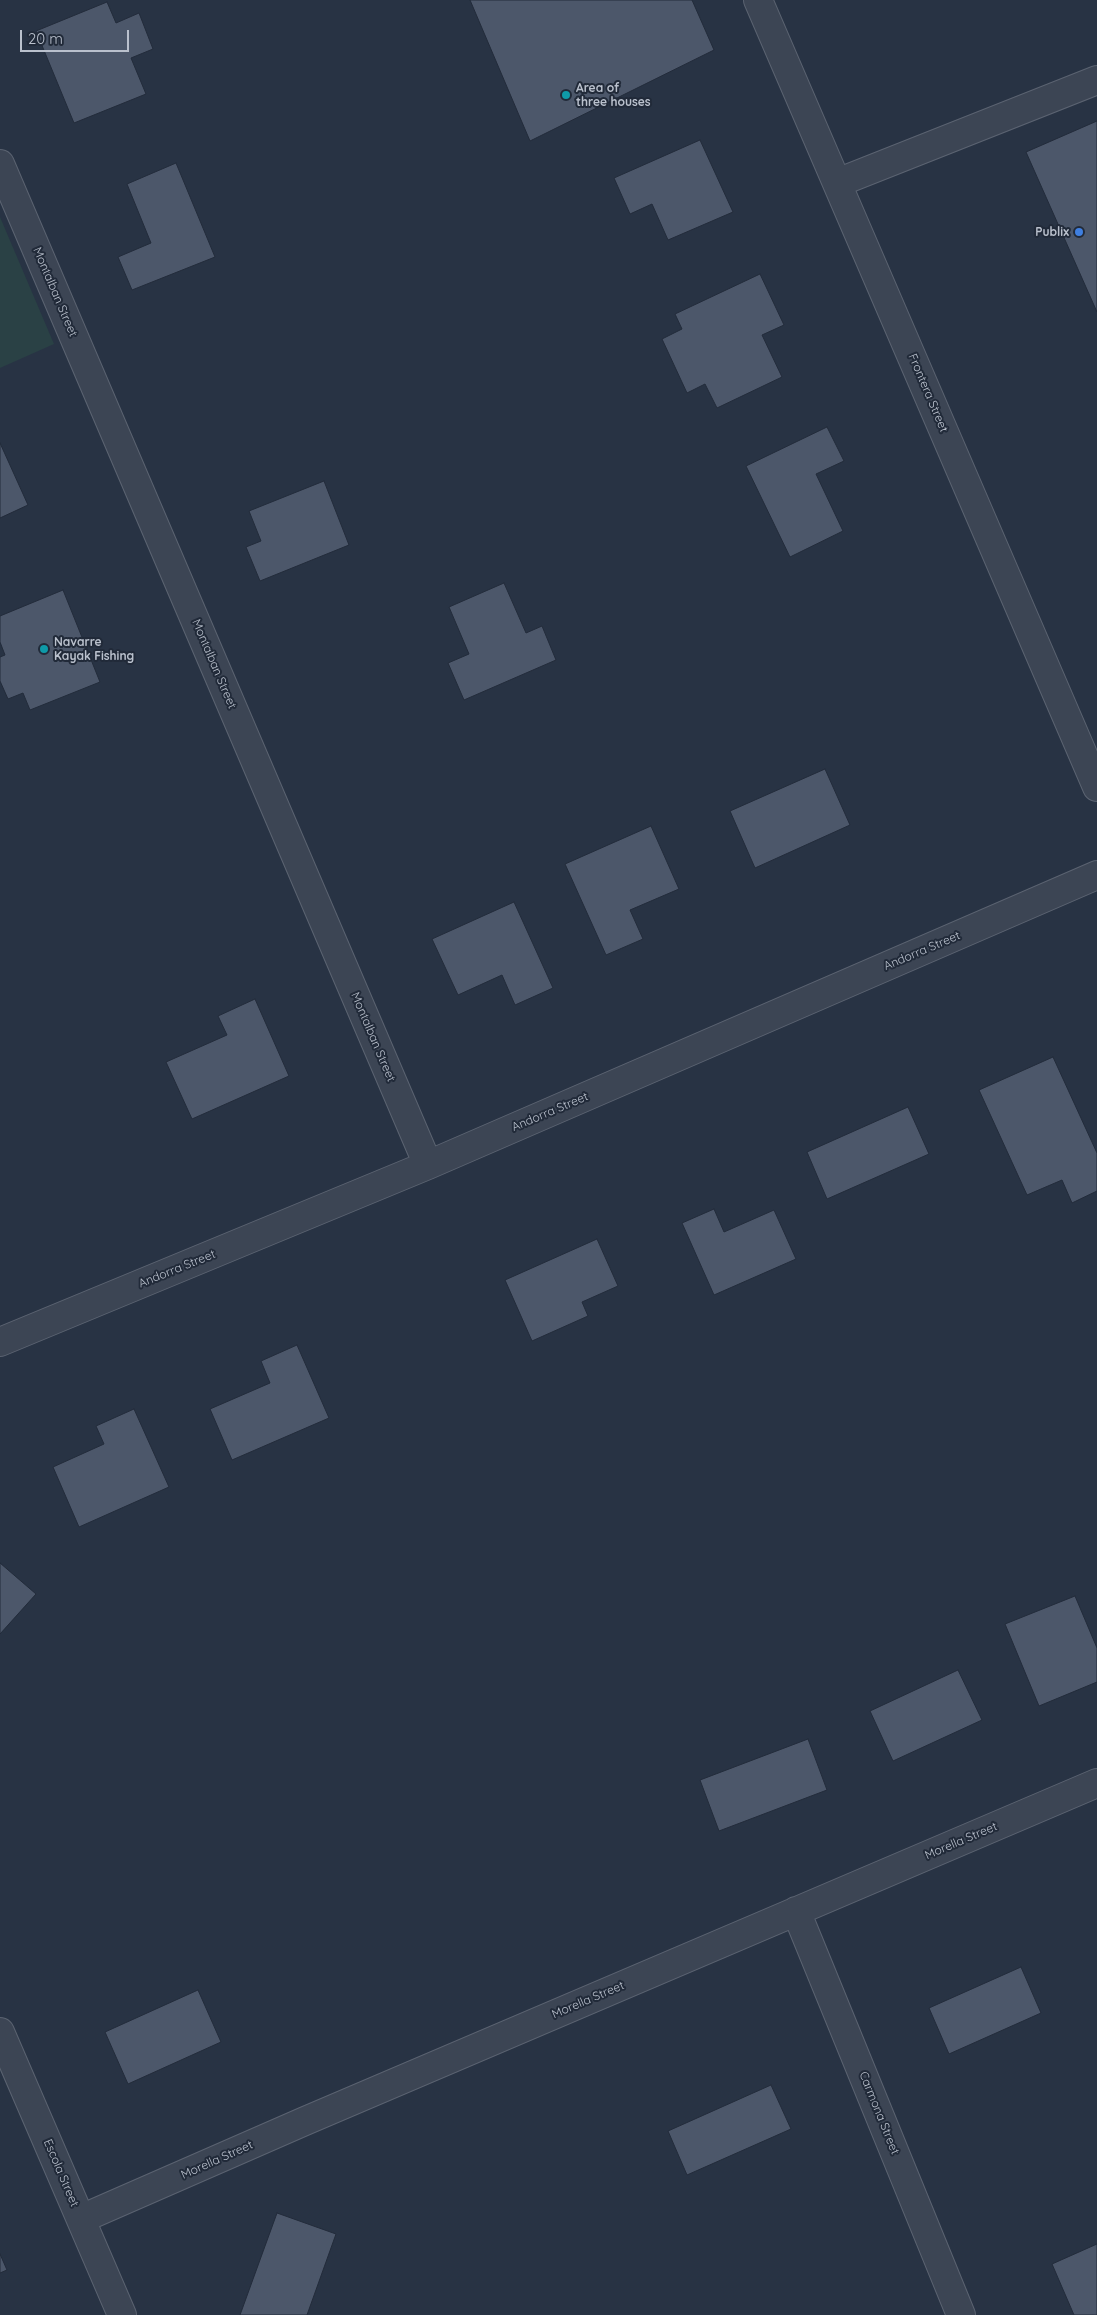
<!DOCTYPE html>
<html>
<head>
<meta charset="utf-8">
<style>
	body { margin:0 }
	#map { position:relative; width:1097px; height:2315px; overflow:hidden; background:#283344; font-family:Quicksand,sans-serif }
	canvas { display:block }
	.scale { position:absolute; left:20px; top:30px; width:109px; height:22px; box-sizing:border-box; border:2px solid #bac1cd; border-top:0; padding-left:6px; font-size:15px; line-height:18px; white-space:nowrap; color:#bac1cd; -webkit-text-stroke:4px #212a39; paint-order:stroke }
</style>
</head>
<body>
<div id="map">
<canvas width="1097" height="2315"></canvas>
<div class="scale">20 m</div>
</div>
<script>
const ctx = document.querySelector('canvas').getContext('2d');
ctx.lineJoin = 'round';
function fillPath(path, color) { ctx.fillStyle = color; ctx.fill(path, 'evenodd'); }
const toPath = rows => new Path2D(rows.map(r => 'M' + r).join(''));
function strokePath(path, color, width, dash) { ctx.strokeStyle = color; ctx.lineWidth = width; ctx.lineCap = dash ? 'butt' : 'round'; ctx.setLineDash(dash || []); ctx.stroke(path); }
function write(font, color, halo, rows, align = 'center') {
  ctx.font = font + ' Quicksand,sans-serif'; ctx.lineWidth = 4; ctx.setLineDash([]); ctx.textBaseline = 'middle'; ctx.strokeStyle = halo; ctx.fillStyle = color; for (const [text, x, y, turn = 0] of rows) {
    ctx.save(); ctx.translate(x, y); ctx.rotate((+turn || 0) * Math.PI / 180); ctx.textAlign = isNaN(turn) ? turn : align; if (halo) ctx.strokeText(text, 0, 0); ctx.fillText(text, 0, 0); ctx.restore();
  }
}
const green = toPath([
	[0,217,54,344,0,368]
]);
const building = toPath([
	[470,0,692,0,714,50,530,141,470,0],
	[107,2,116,23,139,13,153,49,131,58,146,94,74,123,36,31,107,2],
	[1097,121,1097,312,1026,152,1097,121],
	[700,140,733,212,668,240,652,204,630,214,614,178,700,140],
	[176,163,215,257,132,290,118,257,151,243,127,184,176,163],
	[760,274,784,325,762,335,782,377,717,408,705,384,687,393,662,339,682,329,675,314,760,274],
	[827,427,844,461,816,474,843,531,790,557,746,466,827,427],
	[0,443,28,505,0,518,0,443],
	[324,481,349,545,260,581,246,547,261,541,249,511,324,481],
	[504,583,526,633,542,626,556,660,464,700,448,663,469,654,449,607,504,583],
	[63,590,100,682,30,710,23,693,8,699,0,681,0,657,5,655,0,642,0,616,63,590],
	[825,769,850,825,755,868,730,811,825,769],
	[651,826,679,889,630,910,643,939,606,955,565,864,651,826],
	[514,902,553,988,515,1005,502,975,458,995,432,939,514,902],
	[255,999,289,1076,192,1119,166,1062,227,1035,218,1016,255,999],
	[1053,1057,1097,1153,1097,1191,1072,1203,1062,1180,1027,1195,979,1090,1053,1057],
	[908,1107,929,1154,827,1199,807,1152,908,1107],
	[714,1209,724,1232,774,1210,796,1259,714,1295,682,1223,714,1209],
	[597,1239,618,1286,582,1302,588,1316,532,1341,505,1280,597,1239],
	[297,1345,329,1418,232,1460,210,1409,270,1383,261,1361,297,1345],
	[134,1409,169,1487,79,1527,53,1467,104,1444,96,1426,134,1409],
	[0,1563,36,1594,0,1634,0,1563],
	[1075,1596,1097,1648,1097,1682,1039,1706,1005,1624,1075,1596],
	[958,1670,982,1720,893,1761,870,1711,958,1670],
	[808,1739,827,1790,719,1831,700,1780,808,1739],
	[1021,1967,1041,2013,949,2054,929,2008,1021,1967],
	[198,1990,221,2042,128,2084,105,2032,198,1990],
	[771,2085,791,2129,687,2175,668,2131,771,2085],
	[277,2213,336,2234,307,2315,240,2315,277,2213],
	[1097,2244,1097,2315,1074,2315,1052,2264,1097,2244],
	[0,2254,7,2270,0,2273,0,2254]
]);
const street = toPath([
	[758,0,1097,787],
	[0,164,428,1165],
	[837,183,1097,80],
	[0,1342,428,1165,1097,875],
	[796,1911,961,2315],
	[0,2032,122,2315],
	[81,2219,305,2121,1097,1783]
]);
const markers = [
	[566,95,5,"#0f9aa8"],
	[1079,232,5,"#3f7fe0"],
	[44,649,5,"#0f9aa8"]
];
const poiNames = [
	["Area of",576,88],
	["three houses",576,102],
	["Publix",1069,232,"right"],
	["Navarre",54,642],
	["Kayak Fishing",54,656]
];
const streetNames = [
	["Montalban Street",55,292,67],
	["Frontera Street",928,393,67],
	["Montalban Street",214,664,67],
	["Andorra Street",922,951,-23],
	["Montalban Street",373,1037,67],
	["Andorra Street",550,1112,-23],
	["Andorra Street",177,1269,-22],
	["Morella Street",961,1841,-23],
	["Morella Street",588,2000,-23],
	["Carmona Street",879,2113,68],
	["Morella Street",217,2160,-24],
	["Escola Street",61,2173,67]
];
fillPath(green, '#2a4145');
fillPath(building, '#4c576a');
strokePath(building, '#232c3b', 1);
strokePath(street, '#5b6371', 30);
strokePath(street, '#3c4554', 28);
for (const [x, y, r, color] of markers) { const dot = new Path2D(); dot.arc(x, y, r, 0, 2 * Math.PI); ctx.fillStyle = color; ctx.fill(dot); strokePath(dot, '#212a39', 2); }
write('bold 12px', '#bac1cd', '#212a39', poiNames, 'left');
write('12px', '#bac1cd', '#212a39', streetNames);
</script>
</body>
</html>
